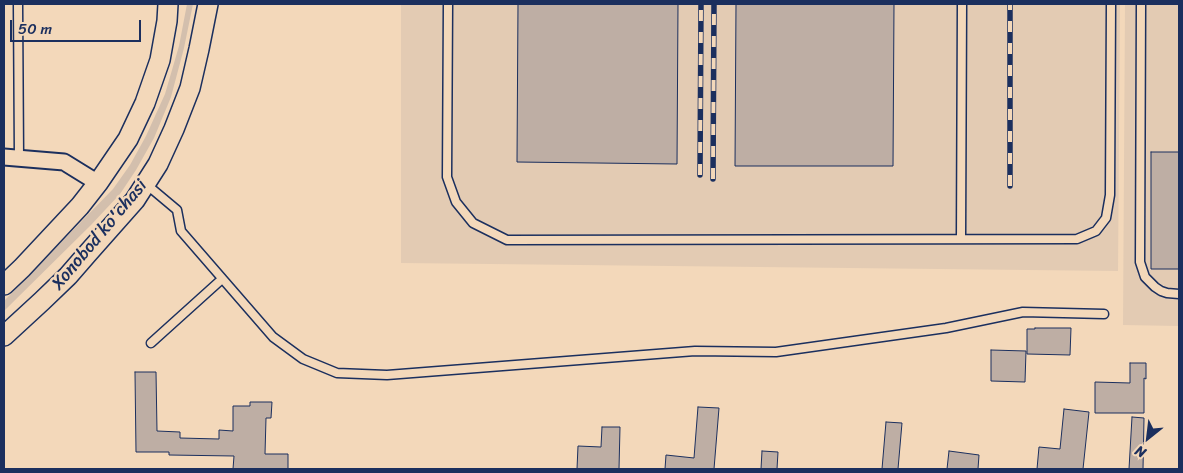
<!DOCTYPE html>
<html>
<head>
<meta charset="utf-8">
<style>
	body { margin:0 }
	#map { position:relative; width:1183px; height:473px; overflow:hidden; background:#f3d8ba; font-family:Sriracha,sans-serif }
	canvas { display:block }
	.frame { position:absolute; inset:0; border:5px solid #1b2f5e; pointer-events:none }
	.north { position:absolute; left:1123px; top:413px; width:50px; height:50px; -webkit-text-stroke:4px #f3d8ba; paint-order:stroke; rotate:209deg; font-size:14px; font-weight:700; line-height:20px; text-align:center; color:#1b2f5e }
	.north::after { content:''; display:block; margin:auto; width:18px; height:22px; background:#1b2f5e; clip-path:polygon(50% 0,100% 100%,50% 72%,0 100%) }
	.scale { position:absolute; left:10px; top:20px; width:131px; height:22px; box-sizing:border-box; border:2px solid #1b2f5e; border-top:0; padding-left:6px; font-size:15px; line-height:18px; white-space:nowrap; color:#1b2f5e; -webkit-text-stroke:4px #f3d8ba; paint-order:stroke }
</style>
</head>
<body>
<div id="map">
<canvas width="1183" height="473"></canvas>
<div class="frame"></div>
<div class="north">N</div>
<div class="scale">50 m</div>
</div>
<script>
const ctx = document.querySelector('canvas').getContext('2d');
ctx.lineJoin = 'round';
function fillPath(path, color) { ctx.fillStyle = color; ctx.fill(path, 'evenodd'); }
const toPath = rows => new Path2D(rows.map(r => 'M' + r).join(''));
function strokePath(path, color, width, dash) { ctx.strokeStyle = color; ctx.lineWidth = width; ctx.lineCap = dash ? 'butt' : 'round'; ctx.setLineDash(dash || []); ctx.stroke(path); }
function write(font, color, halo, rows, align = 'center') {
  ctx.font = font + ' Sriracha,sans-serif'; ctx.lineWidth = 5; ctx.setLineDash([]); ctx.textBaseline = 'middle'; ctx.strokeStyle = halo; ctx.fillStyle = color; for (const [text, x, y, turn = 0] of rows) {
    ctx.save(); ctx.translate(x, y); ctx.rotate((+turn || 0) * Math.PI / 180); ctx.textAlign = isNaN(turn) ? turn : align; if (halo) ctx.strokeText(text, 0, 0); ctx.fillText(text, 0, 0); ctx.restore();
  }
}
const built = toPath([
	[401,4,1120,4,1118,271,401,263],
	[1125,4,1179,4,1179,326,1123,325]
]);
const green = toPath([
	[187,4,193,4,184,48,171,97,154,138,136,170,120,194,91,225,4,311,4,301,113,189,130,165,146,136,165,94,179,46]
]);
const building = toPath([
	[518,4,678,4,677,164,517,162,518,4],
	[736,4,894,4,893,166,735,166,736,4],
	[1151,152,1179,152,1179,269,1151,269,1151,152],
	[1035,328,1071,328,1070,355,1027,354,1027,329,1035,329,1035,328],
	[991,350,1026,351,1025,382,991,381,991,350],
	[1130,363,1146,363,1146,379,1144,378,1144,413,1095,413,1095,382,1130,383,1130,363],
	[135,372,156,372,157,431,180,432,180,438,219,439,219,430,233,431,233,406,250,406,250,402,272,402,271,418,266,418,265,454,288,454,288,469,233,469,234,456,169,455,169,452,136,452,135,372],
	[698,407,719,408,714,469,665,469,666,455,694,458,698,407],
	[1064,409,1089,412,1083,469,1037,469,1039,447,1060,449,1064,409],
	[1132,417,1144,418,1143,469,1129,469,1132,417],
	[886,422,902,423,898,469,882,469,886,422],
	[602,427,620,427,619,469,577,469,578,446,601,447,602,427],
	[762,451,778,452,777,469,761,469,762,451],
	[949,451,979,455,978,469,947,469,949,451]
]);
const service = toPath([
	[18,4,19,158],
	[448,4,447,177,456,202,473,223,507,240,1077,239,1096,231,1106,218,1110,195,1111,4],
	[1141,4,1140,262,1145,277,1155,287,1161,291,1167,293,1179,294],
	[146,184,177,210,181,231,273,337,303,359,337,373,387,375,695,351,776,352,946,328,1023,312,1104,314],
	[961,239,962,4],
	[151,343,222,279]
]);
const minor = toPath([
	[4,157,64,162,98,183]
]);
const tertiary = toPath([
	[4,285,22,268,80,206,98,183,128,139,145,103,160,60,167,21,168,4],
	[4,336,42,301,68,276,88,253,135,200,158,164,174,129,190,88,199,49,208,4]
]);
const rail = toPath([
	[700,175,701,4],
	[713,179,714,4],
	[1010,186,1010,4]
]);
const streetNames = [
	["Xonobod ko'chasi",100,235,-50]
];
fillPath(built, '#e3cbb3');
fillPath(green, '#d3bfad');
fillPath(building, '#beaea4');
strokePath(building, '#1b2f5e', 1);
strokePath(service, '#1b2f5e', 11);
strokePath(minor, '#1b2f5e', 19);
strokePath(tertiary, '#1b2f5e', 22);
strokePath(service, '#f3d8ba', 8);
strokePath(minor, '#f3d8ba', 15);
strokePath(tertiary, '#f3d8ba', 19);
strokePath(rail, '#1b2f5e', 5.5);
strokePath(rail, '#f3d8ba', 4, [11]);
write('18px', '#1b2f5e', '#f3d8ba', streetNames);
</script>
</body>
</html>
